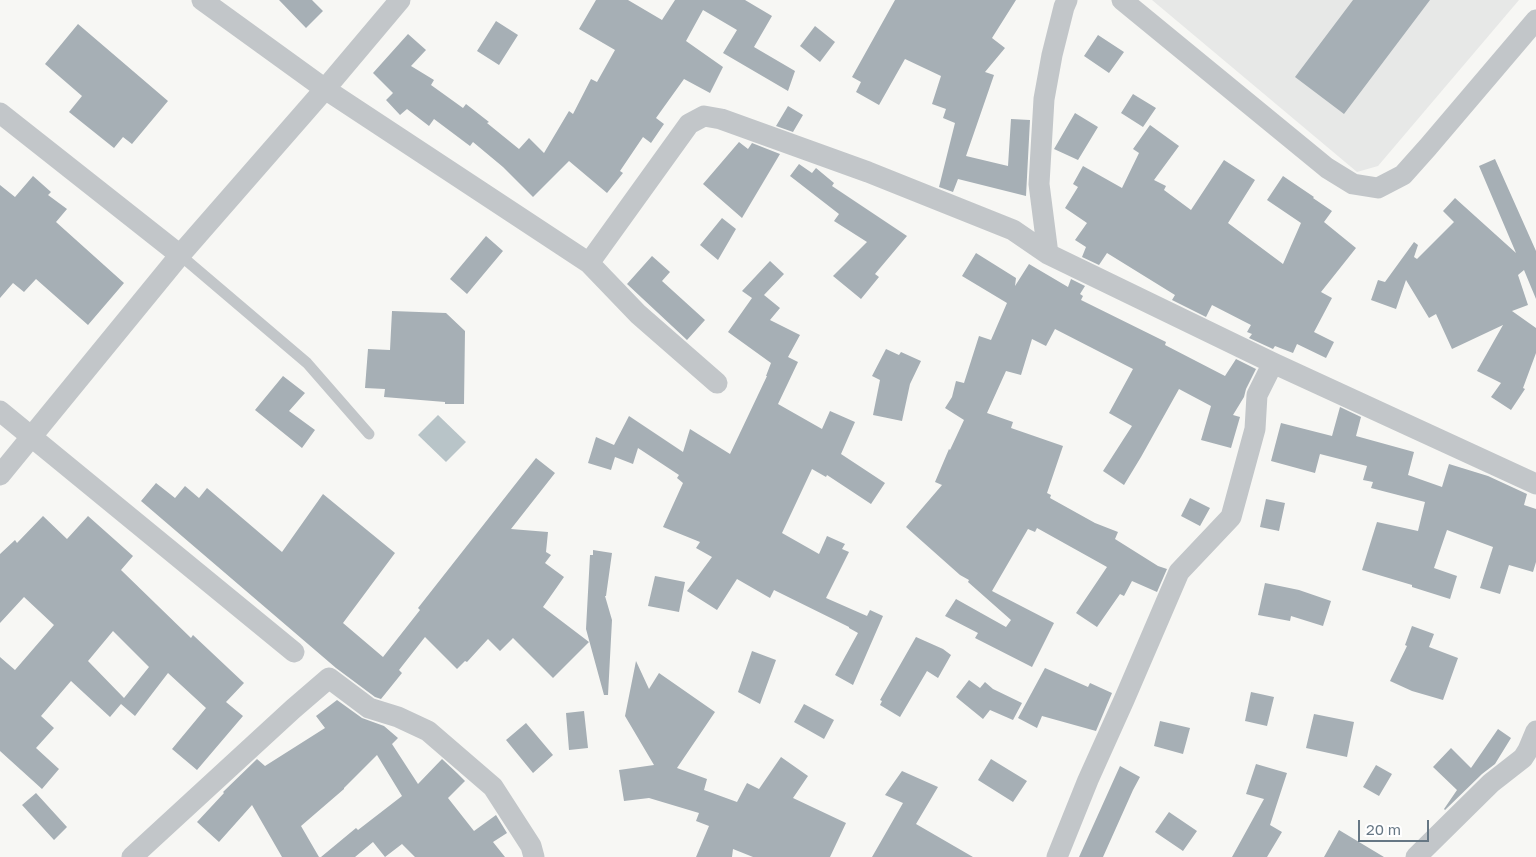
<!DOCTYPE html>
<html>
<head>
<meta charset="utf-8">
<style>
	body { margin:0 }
	#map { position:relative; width:1536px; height:857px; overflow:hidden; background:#f7f7f4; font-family:"Golos Text",sans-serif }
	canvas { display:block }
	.scale { position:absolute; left:1358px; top:820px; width:71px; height:22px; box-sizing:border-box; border:2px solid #667784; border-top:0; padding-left:6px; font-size:15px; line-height:18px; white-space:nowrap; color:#667784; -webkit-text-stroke:4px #fff; paint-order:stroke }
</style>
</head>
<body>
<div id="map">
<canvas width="1536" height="857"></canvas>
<div class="scale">20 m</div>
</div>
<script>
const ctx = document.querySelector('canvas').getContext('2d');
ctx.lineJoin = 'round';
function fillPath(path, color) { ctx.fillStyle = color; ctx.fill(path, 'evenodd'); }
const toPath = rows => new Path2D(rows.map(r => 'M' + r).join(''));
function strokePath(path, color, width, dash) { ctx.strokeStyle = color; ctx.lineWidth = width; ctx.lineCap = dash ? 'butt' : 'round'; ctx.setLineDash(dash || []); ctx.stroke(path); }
const built = toPath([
	[1152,0,1519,0,1378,166,1357,172]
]);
const water = toPath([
	[438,415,466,442,446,462,418,435]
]);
const building = toPath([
	[279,0,312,0,323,11,306,28],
	[596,0,628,0,662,20,675,0,745,0,772,16,754,47,795,71,788,91,723,53,737,30,703,10,686,41,723,67,710,93,684,79,656,118,664,124,651,143,643,137,620,171,623,173,607,193,569,161,533,197,503,167,473,142,470,146,434,119,429,126,407,109,400,115,386,100,393,93,373,73,408,34,426,50,411,66,434,80,431,85,463,108,466,104,489,122,487,123,519,149,529,138,544,153,569,111,573,114,591,79,597,82,615,50,579,29],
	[895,0,1016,0,992,38,1005,48,985,72,994,75,966,156,1008,166,1011,119,1030,120,1026,196,958,179,953,192,939,187,955,123,943,118,946,109,932,104,941,76,905,59,879,105,856,92,861,82,852,77],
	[1353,0,1430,0,1344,114,1295,77],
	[496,21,518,35,499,65,477,51],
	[78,24,168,101,132,144,123,137,114,148,69,112,82,96,45,64],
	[815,26,835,42,820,62,800,46],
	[1098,35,1124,52,1109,73,1084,56],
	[1133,94,1156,108,1143,127,1121,113],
	[788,106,803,115,793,132,776,126],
	[1075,113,1098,127,1078,160,1054,149],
	[1150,125,1179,146,1154,180,1166,186,1164,190,1191,210,1224,160,1255,180,1228,223,1283,264,1301,223,1267,200,1283,176,1314,197,1313,198,1332,211,1324,222,1356,248,1321,292,1332,298,1314,332,1334,342,1326,358,1297,344,1293,353,1275,346,1273,349,1249,338,1252,334,1247,332,1251,325,1212,305,1206,317,1172,300,1175,295,1107,253,1099,265,1082,257,1086,247,1075,240,1087,223,1065,208,1078,187,1073,184,1083,166,1122,188,1139,153,1133,149],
	[739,142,748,149,752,143,780,154,742,218,703,184],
	[1495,159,1536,251,1536,299,1524,270,1518,275,1528,305,1512,311,1536,328,1536,353,1523,388,1525,389,1511,410,1491,397,1501,383,1477,371,1503,325,1452,349,1436,314,1429,318,1406,280,1396,309,1371,300,1378,280,1385,282,1414,242,1418,245,1414,257,1417,259,1454,222,1443,211,1455,198,1516,253,1479,166],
	[799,164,812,173,816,168,834,183,832,186,907,236,875,274,879,277,861,299,833,276,867,242,834,221,839,214,790,176],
	[33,176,51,192,48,195,67,209,56,222,124,283,88,325,36,279,24,292,13,283,0,298,0,185,15,197],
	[722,218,736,229,718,260,700,245],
	[486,236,503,251,467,294,450,279],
	[976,253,1016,278,1015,286,1029,264,1068,287,1071,279,1085,286,1080,294,1083,296,1081,300,1166,342,1165,345,1225,376,1236,359,1256,369,1246,389,1244,397,1233,415,1240,417,1231,448,1201,440,1211,406,1179,389,1141,457,1124,485,1103,471,1132,426,1109,413,1133,369,1055,329,1046,346,1032,339,1021,375,1006,371,987,413,1013,422,1011,428,1063,446,1047,493,1051,495,1050,498,1095,523,1118,532,1115,539,1158,566,1167,569,1157,592,1132,581,1124,596,1120,594,1097,627,1076,613,1107,567,1037,528,1035,532,1028,529,992,591,1054,623,1032,667,975,638,978,633,945,616,956,599,1006,627,1011,620,968,582,969,580,960,575,906,527,942,485,935,482,949,449,950,450,964,420,945,408,952,397,956,381,964,383,979,336,991,340,1007,303,962,276],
	[652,256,670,272,662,281,705,320,687,340,627,284],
	[770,261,784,274,764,295,780,308,770,320,800,335,788,357,798,362,778,404,822,429,830,411,855,422,841,454,885,483,871,504,827,475,826,477,812,469,782,533,819,554,827,536,845,544,842,549,849,552,826,598,867,616,870,610,883,616,853,685,835,675,858,633,849,628,849,627,774,590,770,598,737,579,717,610,687,591,712,557,696,548,700,542,663,527,683,483,677,478,679,475,638,448,633,464,615,457,611,470,588,463,596,437,614,445,629,416,683,452,690,429,730,454,767,376,766,376,771,363,728,332,752,298,742,291],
	[392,311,446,313,465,331,464,404,445,404,445,402,384,397,385,389,365,388,368,349,390,350],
	[886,349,899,355,901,352,921,361,910,384,902,421,873,415,880,380,872,376],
	[283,376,305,393,289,411,315,430,302,448,255,410],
	[1340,407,1361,417,1356,436,1414,452,1408,475,1442,487,1449,464,1488,476,1527,494,1524,505,1536,509,1536,562,1533,572,1509,565,1500,594,1480,588,1493,547,1447,530,1434,568,1457,576,1450,599,1412,587,1412,585,1362,570,1377,522,1418,531,1425,502,1371,488,1373,482,1363,480,1367,466,1320,454,1315,473,1271,461,1281,423,1332,436],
	[536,458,555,473,511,529,548,532,546,552,551,555,545,563,564,577,543,607,589,642,553,678,513,638,500,651,488,639,467,662,465,661,457,669,425,637,399,670,402,673,381,699,375,697,336,668,141,501,156,483,175,498,185,486,199,498,207,488,282,552,323,494,395,553,343,623,383,657,420,610,418,608],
	[1190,498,1210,508,1200,526,1181,516],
	[1266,499,1285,503,1279,531,1260,527],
	[43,516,67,539,88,516,133,556,121,570,191,638,193,635,244,683,226,702,243,716,197,770,172,749,206,708,168,673,135,716,121,704,110,717,71,681,41,716,54,728,36,748,59,769,42,789,0,751,0,657,15,670,54,625,24,597,0,623,0,554,15,540,17,543],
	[113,631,149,667,124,698,88,661],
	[593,550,612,553,606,596,605,596,612,620,608,695,604,695,586,629,590,555,593,555],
	[655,576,685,582,679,612,648,606],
	[1265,583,1299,590,1331,601,1323,626,1291,616,1290,621,1258,615],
	[1412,626,1434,634,1429,647,1458,658,1443,700,1412,691,1390,681,1407,646,1405,645],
	[916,637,943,649,951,655,938,678,927,671,900,717,880,705,882,701,880,700],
	[752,651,776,660,760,704,738,692],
	[636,661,649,689,659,673,715,712,677,768,707,779,704,790,737,802,747,783,759,789,781,757,808,776,793,798,846,823,830,857,753,857,733,849,732,857,696,857,709,826,696,821,699,813,649,798,624,801,619,770,654,765,625,716],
	[1045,668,1088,687,1090,683,1112,693,1096,731,1042,716,1037,728,1018,718],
	[969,680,980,688,985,682,993,689,1022,703,1013,720,990,710,983,719,956,697],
	[1251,692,1274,697,1267,726,1245,721],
	[337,700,362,718,384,726,398,738,392,744,418,784,442,759,457,773,465,781,448,798,474,831,496,815,507,833,493,842,505,857,415,857,402,844,385,857,373,842,355,857,321,857,356,828,358,830,402,796,377,755,344,788,344,789,301,826,319,857,282,857,252,805,219,842,197,822,224,793,223,792,257,759,265,766,325,728,316,716],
	[804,704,834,720,824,739,794,722],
	[584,711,588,748,569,750,566,713],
	[1314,714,1354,722,1347,757,1306,748],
	[1160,721,1190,728,1183,754,1154,746],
	[526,723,553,755,533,773,506,740],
	[1498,729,1511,738,1495,764,1482,774,1445,810,1444,809,1457,790,1433,767,1451,748,1471,768],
	[991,759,1027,781,1013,802,978,780],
	[1256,764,1287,773,1270,825,1282,832,1267,857,1232,857,1264,799,1246,794],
	[1376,765,1392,774,1379,796,1363,787],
	[1120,766,1140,777,1133,790,1103,857,1079,857],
	[902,771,938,787,916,824,973,857,872,857,903,803,885,795],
	[36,793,67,827,54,840,22,805],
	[1169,812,1197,831,1183,851,1155,832],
	[1339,830,1384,857,1324,857]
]);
const service = toPath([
	[180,255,307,363,369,434]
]);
const minor = toPath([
	[202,0,325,89,589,263,638,314,717,383],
	[1122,0,1327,168,1353,184,1378,188,1403,175,1428,147,1536,20],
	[0,113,180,255],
	[1048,254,1039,184,1044,99,1052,55,1064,7,1067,0],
	[589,263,689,124,704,116,721,119,868,172,1013,230,1048,254,1273,363,1536,484],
	[0,411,294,652],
	[0,475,180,255,325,89,400,0],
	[132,857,293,709,329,678,369,708,398,717,428,731,493,787,531,846,534,857],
	[1057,857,1088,780,1124,700,1179,572,1231,517,1255,429,1257,395,1273,363],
	[1416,857,1491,783,1523,758,1528,750,1536,731]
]);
fillPath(built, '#e7e8e7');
fillPath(water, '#b8c4c8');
fillPath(building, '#a6afb5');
strokePath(service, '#c2c6c9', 11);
strokePath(minor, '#c2c6c9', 21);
</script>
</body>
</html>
